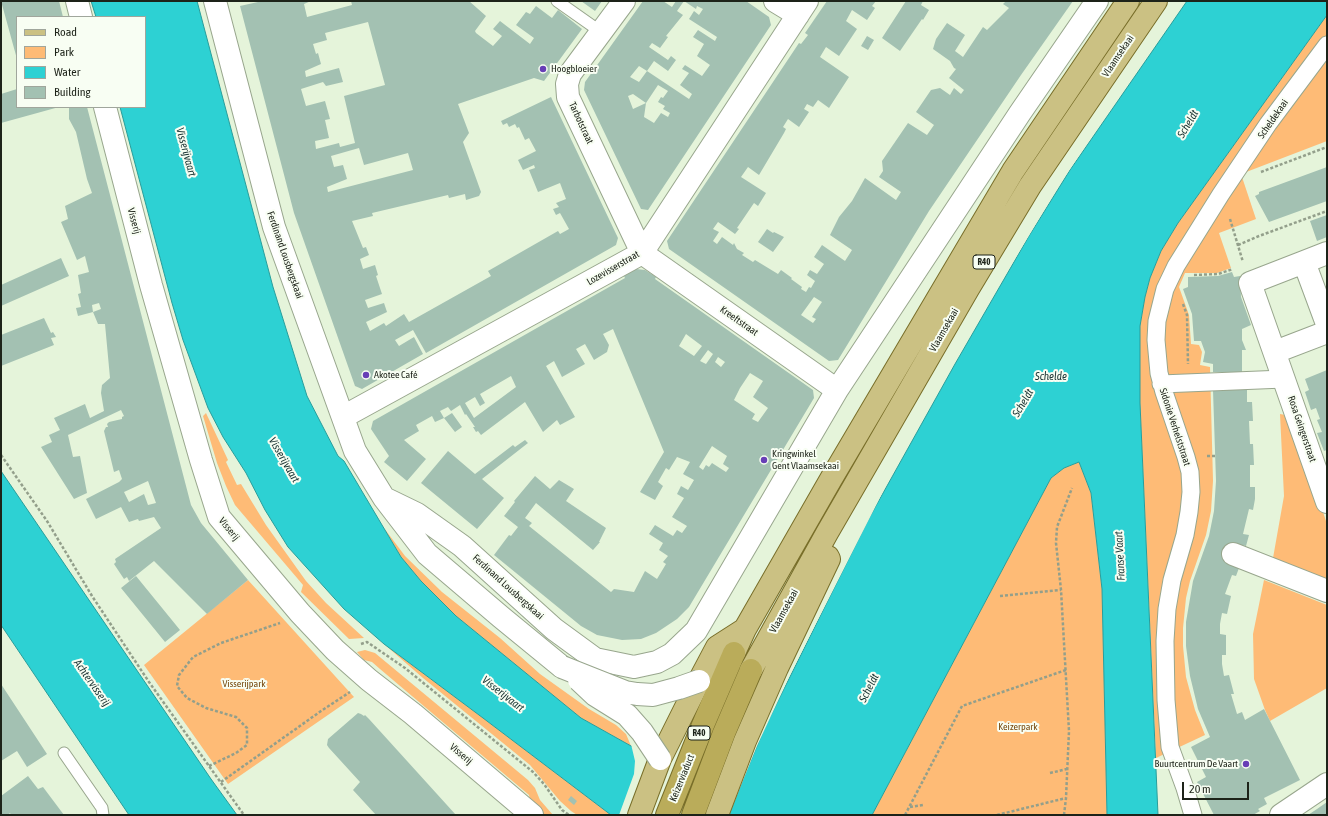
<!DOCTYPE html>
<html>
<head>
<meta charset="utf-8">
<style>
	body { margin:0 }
	#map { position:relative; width:1328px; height:816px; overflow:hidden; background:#e5f4da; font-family:"Asap Condensed",sans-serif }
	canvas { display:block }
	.frame { position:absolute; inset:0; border:2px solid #1d2319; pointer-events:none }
	.legend { position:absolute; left:16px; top:16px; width:130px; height:92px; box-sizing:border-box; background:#f8fef3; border:1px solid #a0a69c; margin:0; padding:5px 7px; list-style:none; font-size:12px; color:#1d2319 }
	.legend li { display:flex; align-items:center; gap:8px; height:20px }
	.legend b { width:20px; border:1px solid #a0a69c }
	.scale { position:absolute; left:1182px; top:782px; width:67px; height:18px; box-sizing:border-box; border:2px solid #1d2319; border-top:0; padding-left:5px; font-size:12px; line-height:14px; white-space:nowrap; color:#1d2319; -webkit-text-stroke:3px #f8fef3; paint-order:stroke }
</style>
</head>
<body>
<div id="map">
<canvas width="1328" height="816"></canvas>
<div class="frame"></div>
<ul class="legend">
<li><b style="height:5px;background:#cbc183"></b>Road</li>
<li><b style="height:11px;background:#febb76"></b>Park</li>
<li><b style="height:11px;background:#2dd1d3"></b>Water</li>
<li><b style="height:11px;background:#a3c1b2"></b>Building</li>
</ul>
<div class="scale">20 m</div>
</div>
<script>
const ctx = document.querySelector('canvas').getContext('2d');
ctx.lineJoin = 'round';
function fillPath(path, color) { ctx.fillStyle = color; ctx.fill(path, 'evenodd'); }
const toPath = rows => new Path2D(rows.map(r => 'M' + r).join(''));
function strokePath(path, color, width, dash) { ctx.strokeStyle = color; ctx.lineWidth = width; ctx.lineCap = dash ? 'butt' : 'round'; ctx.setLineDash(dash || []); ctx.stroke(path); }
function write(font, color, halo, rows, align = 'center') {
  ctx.font = font + ' "Asap Condensed",sans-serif'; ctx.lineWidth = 4; ctx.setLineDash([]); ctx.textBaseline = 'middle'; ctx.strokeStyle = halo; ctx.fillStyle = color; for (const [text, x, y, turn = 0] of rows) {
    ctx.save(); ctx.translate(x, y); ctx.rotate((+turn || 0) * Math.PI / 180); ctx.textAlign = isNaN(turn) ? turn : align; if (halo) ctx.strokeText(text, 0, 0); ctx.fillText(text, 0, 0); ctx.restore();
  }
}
const green = toPath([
	[1327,15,1327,141,1241,174,1256,219,1219,233,1231,268,1217,273,1185,273,1179,287,1189,315,1191,344,1199,345,1202,352,1200,365,1210,367,1213,481,1211,511,1206,535,1190,581,1186,598,1183,628,1183,646,1186,677,1195,710,1205,735,1156,758,1140,403,1140,326,1145,297,1150,278,1161,251,1178,223],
	[206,413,228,460,226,462,237,485,241,484,266,525,306,581,326,603,364,638,349,639,301,592,303,585,235,505,226,486,217,463,203,416],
	[1280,414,1291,416,1327,524,1327,581,1273,558,1284,496],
	[1079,462,1091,493,1102,589,1107,815,872,815,1051,478,1064,468],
	[384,528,405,556,442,592,500,638,540,674,589,709,616,725,626,734,631,746,581,718,456,616,421,581,401,557],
	[248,580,354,697,228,784,144,665],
	[1264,580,1327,605,1327,688,1270,721,1265,710,1254,679,1253,634],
	[384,644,483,718,611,815,577,815,571,811,560,801,530,765,423,678],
	[365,650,375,653,528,780,535,788,540,800,553,815,540,815,531,805,529,795,380,669,372,662,364,660,357,652]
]);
const water = toPath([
	[91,1,197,1,273,287,307,396,338,456,344,461,401,557,421,581,456,616,581,718,733,803,765,727,868,520,955,364,1029,236,1070,170,1187,1,1327,1,1327,15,1178,223,1161,251,1150,278,1145,297,1140,326,1140,403,1158,815,1107,815,1102,589,1091,493,1079,462,1064,468,1051,478,872,815,611,815,483,718,384,644,344,609,288,547,265,510,246,473,223,437,208,408,183,340,172,303,120,107,145,107,145,17,96,17,91,1],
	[1,471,211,779,237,815,129,815,1,625,1,471]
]);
const pier = toPath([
	[1107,114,1060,184,986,307,1027,235,1069,169],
	[896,466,790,675,757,746,729,815,619,815,634,774,635,761,631,744,732,800,763,726,867,519]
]);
const building = toPath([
	[1,1,59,1,63,17,17,17,17,59],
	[257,1,311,1,304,4,307,17,352,5,351,1,469,1,486,16,475,31,476,33,493,46,502,36,493,29,500,21,530,44,534,38,516,25,526,12,530,14,536,6,552,18,558,10,582,29,544,81,534,78,458,104,469,133,463,142,481,192,479,196,466,200,465,194,449,198,448,195,372,213,373,216,352,221,363,248,366,247,369,255,360,259,363,269,375,265,378,275,376,276,382,294,365,300,368,308,384,303,387,312,366,322,370,331,384,323,386,326,404,314,409,322,491,276,488,271,558,231,560,234,569,229,560,213,556,215,553,209,559,207,556,203,566,199,560,183,538,192,529,170,535,168,534,165,523,170,518,160,536,151,529,138,525,140,519,127,517,128,515,124,509,127,507,123,503,125,501,121,551,97,618,238,616,245,426,353,413,330,395,340,399,346,414,337,423,354,362,389,355,386,294,213,240,6,258,2],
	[368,22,385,85,344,96,355,143,340,147,339,143,316,149,315,141,329,138,325,120,330,119,325,101,306,106,301,89,323,82,326,86,343,82,339,68,306,77,305,71,321,64,318,53,316,54,313,44,327,40,325,33],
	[359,148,364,165,408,153,413,170,328,192,327,187,347,179,343,165,334,167,331,156],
	[581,1,602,1,595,11],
	[643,1,663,1,672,7,676,1,746,1,769,17,771,25,648,210,641,209,584,90,585,82],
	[684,1,696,9,697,6,703,9,699,15,694,11,689,19,717,37,715,41,698,30,693,37,704,44,697,56,710,65,702,76,685,65,682,69,689,73,680,85,692,94,689,99,647,71,639,82,630,77,639,66,647,71,654,61,668,71,676,60,671,56,668,60,649,47,652,43,660,48,668,37,666,36,683,15,677,11],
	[658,85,668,91,663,98,661,97,658,102,665,106,663,109,670,113,668,117,661,113,654,123,644,117,646,103,633,109,628,96,633,94,646,103],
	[827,1,876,1,872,6,875,8,867,20,852,10,846,21,857,29,839,56,826,47,820,57,849,77,829,108,818,100,813,107,807,104,804,109,809,112,799,127,788,119,783,127,786,129,784,133,759,175,748,167,741,177,766,193,758,206,754,203,737,228,739,229,735,234,718,222,713,229,719,232,713,241,717,244,722,237,733,245,734,243,737,249,744,253,742,255,753,262,755,260,778,274,781,270,792,278,791,279,802,287,801,289,806,292,809,287,811,288,815,281,807,275,810,270,817,274,824,264,814,257,822,245,845,261,852,250,830,235,839,217,852,201,865,178,896,200,901,192,879,177,883,171,882,161,908,123,927,135,934,125,916,112,931,90,940,88,950,95,954,88,961,94,964,90,949,78,956,69,954,68,950,61,933,49,936,39,947,23,965,35,955,51,963,57,983,27,987,30,1009,8,1003,4,1006,1,1073,1,1021,75,929,211,838,360,829,361,669,249,667,241,799,43,801,44,808,35,805,33],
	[814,297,822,302,812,317,816,319,813,323,801,315],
	[906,1,923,1,921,5,929,10,923,20,922,19,900,51,882,38],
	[867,36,874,40,868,50,861,46],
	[17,89,17,107,59,107,1,123,1,94],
	[69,107,87,107,191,505,201,523,248,580,207,614,154,561,129,581,127,577,124,579,114,564,116,562,115,559,161,528,154,517,139,521,138,519,129,522,121,507,96,519,86,499,119,482,122,479,119,470,114,472,104,431,106,427,108,427,107,424,109,422,122,419,122,417,124,416,121,410,68,435,73,457,80,456,87,493,74,499,41,447,52,442,49,435,60,430,54,418,85,404,90,418,104,411,101,393,102,385,110,378,105,324,98,324,93,312,101,309,99,303,92,305,93,312,78,316,76,308,81,307,78,294,81,293,78,275,89,272,85,256,77,260,61,222,68,219,65,206,92,193,87,179,76,132,69,119],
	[148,481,156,503,148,505,144,494,129,502,124,492],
	[1327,167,1327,201,1269,222,1255,196,1259,194,1259,192],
	[1327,215,1327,237,1317,241,1310,221],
	[767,229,773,233,774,232,784,237,773,252,758,242],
	[61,258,69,276,1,306,1,285],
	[636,269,645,270,656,277,655,279,813,390,814,398,689,607,677,619,656,633,641,639,622,640,597,635,581,626,494,555,509,535,511,536,518,527,504,516,515,502,514,501,535,476,550,489,559,480,574,489,566,501,606,528,599,542,600,542,593,550,536,503,525,518,532,523,529,526,611,592,614,589,634,592,645,571,657,579,666,564,663,562,668,556,659,550,663,543,649,534,655,525,673,536,677,530,682,533,687,526,672,517,684,498,677,494,681,486,688,490,694,480,683,474,690,462,677,457,669,470,666,468,658,482,663,486,655,500,640,492,664,452,613,329,603,334,609,345,607,352,594,360,585,344,576,349,585,364,562,377,554,361,546,366,575,417,560,425,557,420,543,432,525,402,481,435,478,431,476,432,473,427,475,427,466,414,465,415,460,405,451,411,448,407,440,411,444,418,435,422,432,416,416,425,419,431,404,440,426,459,407,481,384,462,389,456,371,429,373,421,625,278,624,276],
	[686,334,702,346,694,356,679,346],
	[708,350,713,354,706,364,700,361],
	[718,357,725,362,721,367,715,362],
	[750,373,763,381,753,397,768,408,758,422,752,419,755,414,734,400,740,388],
	[511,376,516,387,474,418,465,403,475,397,480,406,485,403,480,394],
	[712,446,727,456,723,464,729,468,726,472,712,463,709,467,706,465,703,470,699,467],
	[1232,272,1234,277,1240,276,1241,297,1251,325,1242,329,1242,340,1246,350,1242,350,1242,372,1213,372,1213,364,1203,362,1205,352,1201,341,1194,341,1192,314,1183,289,1188,287,1188,277,1218,276],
	[44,318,51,333,53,332,56,337,51,338,54,345,1,366,1,335],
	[1327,370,1327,450,1324,451,1317,433,1322,432,1317,420,1320,419,1316,408,1311,410,1305,392,1309,390,1305,379],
	[1247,389,1247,402,1252,402,1253,421,1249,421,1250,444,1253,444,1254,465,1250,465,1250,487,1255,487,1255,499,1253,510,1249,509,1243,534,1249,535,1246,546,1237,544,1230,564,1239,568,1236,576,1232,575,1225,594,1231,596,1227,614,1222,613,1220,624,1220,634,1226,635,1226,655,1222,655,1222,664,1224,676,1229,675,1234,694,1231,694,1237,714,1242,712,1245,720,1264,709,1300,780,1264,798,1267,804,1258,809,1260,811,1253,815,1214,815,1197,782,1206,777,1191,747,1210,737,1198,709,1190,676,1186,646,1186,622,1193,581,1209,536,1214,511,1216,481,1213,390],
	[452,413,462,427,455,432,444,418],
	[525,440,528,443,482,479,504,498,477,529,421,483,448,451,475,474,513,445,515,447],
	[136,576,180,630,165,642,121,588],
	[1,684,47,754,27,767,17,751,1,761],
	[358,713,361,714,364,716,365,715,369,719,456,815,376,815,353,790,360,782,329,748,327,745,328,739],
	[28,776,38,789,43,787,64,815,11,815,10,813,8,815,1,815,1,796],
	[571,796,577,801,574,805,568,800],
	[1327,802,1327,815,1308,815,1317,809]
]);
const path = toPath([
	[1261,172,1327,147],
	[1230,219,1243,262],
	[1238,245,1259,236,1327,211],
	[1194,275,1218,274,1233,269],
	[1183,304,1187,315,1188,364],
	[1,455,47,521,92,596,149,682,244,815],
	[1207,456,1215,456],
	[1000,596,1061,590],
	[361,644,367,642,405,668,533,772,544,784,562,810,569,815],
	[209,766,236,753,247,745,247,728,236,717,206,708,187,698,177,686,179,675,193,657,221,643,280,623],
	[1050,773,1067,769],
	[221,782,321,711,350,692],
	[910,807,923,805],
	[905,815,962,706,1066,670],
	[997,815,1066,798],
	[1064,815,1066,798,1069,731,1061,590,1056,543,1057,527,1072,488]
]);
const service = toPath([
	[557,1,601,32],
	[64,753,102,808,103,815]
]);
const pedestrian = toPath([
	[1161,384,1284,379],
	[1193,815,1185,788,1170,747,1166,700,1165,641,1167,609,1172,580,1185,535,1189,512,1191,492,1190,472,1186,457,1164,392,1159,373,1156,340,1157,321,1165,289,1176,266,1221,194,1268,124,1327,45]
]);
const minor = toPath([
	[77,1,81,17],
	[215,1,274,227,355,451,384,498,427,554,501,617,562,667],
	[624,1,570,74,567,84,568,97,642,253,837,390],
	[775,1,798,15],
	[105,107,151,285,201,460,219,517,300,613,335,650,369,680,413,714,532,815],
	[1304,262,1327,253],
	[1327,324,1304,262,1250,283,1327,502],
	[1275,352,1327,332],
	[343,417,642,253,807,1],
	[384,498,417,514,462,546,554,629,595,659,634,667,657,662,672,654,696,631,837,390,1020,113,1097,1],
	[1233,554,1327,591],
	[1281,815,1327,784]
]);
const primary = toPath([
	[734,653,745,629,831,479,1013,171,1128,1],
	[751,670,827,533,968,289,1030,186,1156,1],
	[639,815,660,759,699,681,717,647,745,629],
	[717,815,745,741,777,668,829,559,828,557]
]);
const trunk = toPath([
	[667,815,703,725,734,653],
	[693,815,724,733,751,670]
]);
const minorBridge = toPath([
	[562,667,625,692,637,694,653,695,679,688,699,681],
	[579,680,595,695,627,715,642,732,660,759]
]);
const markers = [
	[543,69,4,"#673eb6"],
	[366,375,4,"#673eb6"],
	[764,460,4,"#673eb6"],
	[1246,764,4,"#673eb6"]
];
const shields = [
	[984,262,22],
	[699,733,22]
];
const shieldNames = [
	["R40",984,262],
	["R40",699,733]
];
const streetNames = [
	["Vlaamsekaai",1118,56,-56],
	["Scheldekaai",1273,119,-55],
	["Tarbotstraat",581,123,65],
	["Visserij",134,221,75],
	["Ferdinand Lousbergskaai",285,255,71],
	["Lozevisserstraat",613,268,-30],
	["Kreeftstraat",739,321,35],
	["Vlaamsekaai",944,330,-60],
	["Sidonie Verhelststraat",1175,427,72],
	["Rosa Geingerstraat",1302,429,71],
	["Visserij",229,529,51],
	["Ferdinand Lousbergskaai",508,587,42],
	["Vlaamsekaai",784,611,-61],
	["Visserij",461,754,40],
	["Keizerviaduct",682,778,-68]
];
const poiNames = [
	["Hoogbloeier",551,69],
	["Akotee Café",374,375],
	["Kringwinkel",772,454],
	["Gent Vlaamsekaai",772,466],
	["Buurtcentrum De Vaart",1238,764,"right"]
];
const parkNames = [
	["Visserijpark",244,684],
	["Keizerpark",1018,727]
];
const waterNames = [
	["Scheldt",1188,124,-59],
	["Visserijvaart",186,152,75],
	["Schelde",1051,377],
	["Scheldt",1023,403,-59],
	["Visserijvaart",284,460,60],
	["Franse Vaart",1120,556,-93],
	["Achtervisserij",92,683,55],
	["Scheldt",869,688,-63],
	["Visserijvaart",503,694,38]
];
fillPath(green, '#febb76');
fillPath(water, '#2dd1d3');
strokePath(water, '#289d9b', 1);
fillPath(pier, '#e5f4da');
fillPath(building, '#a3c1b2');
strokePath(service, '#98a68d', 13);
strokePath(pedestrian, '#98a68d', 19);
strokePath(minor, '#98a68d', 24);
strokePath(primary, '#786e29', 24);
strokePath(trunk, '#786e29', 24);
strokePath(path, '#939f8b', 2.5, [3, 2]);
strokePath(service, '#fff', 11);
strokePath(pedestrian, '#fff', 17);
strokePath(minor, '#fff', 22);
strokePath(primary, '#cbc183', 22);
strokePath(trunk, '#baac5a', 22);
strokePath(minorBridge, '#98a68d', 24, []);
strokePath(minorBridge, '#fff', 22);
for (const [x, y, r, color] of markers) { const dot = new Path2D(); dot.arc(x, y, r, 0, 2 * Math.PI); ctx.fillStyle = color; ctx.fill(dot); strokePath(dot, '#f8fef3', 1.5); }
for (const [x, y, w] of shields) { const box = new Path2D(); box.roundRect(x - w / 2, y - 7, w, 14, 3); ctx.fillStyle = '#f8fef3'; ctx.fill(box); strokePath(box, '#1d2319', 1); }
write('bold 9px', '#1d2319', null, shieldNames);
write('10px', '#1d2319', '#f8fef3', streetNames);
write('10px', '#1d2319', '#f8fef3', poiNames, 'left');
write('10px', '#784a0f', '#f8fef3', parkNames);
write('italic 11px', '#183131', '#f8fef3', waterNames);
</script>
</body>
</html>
